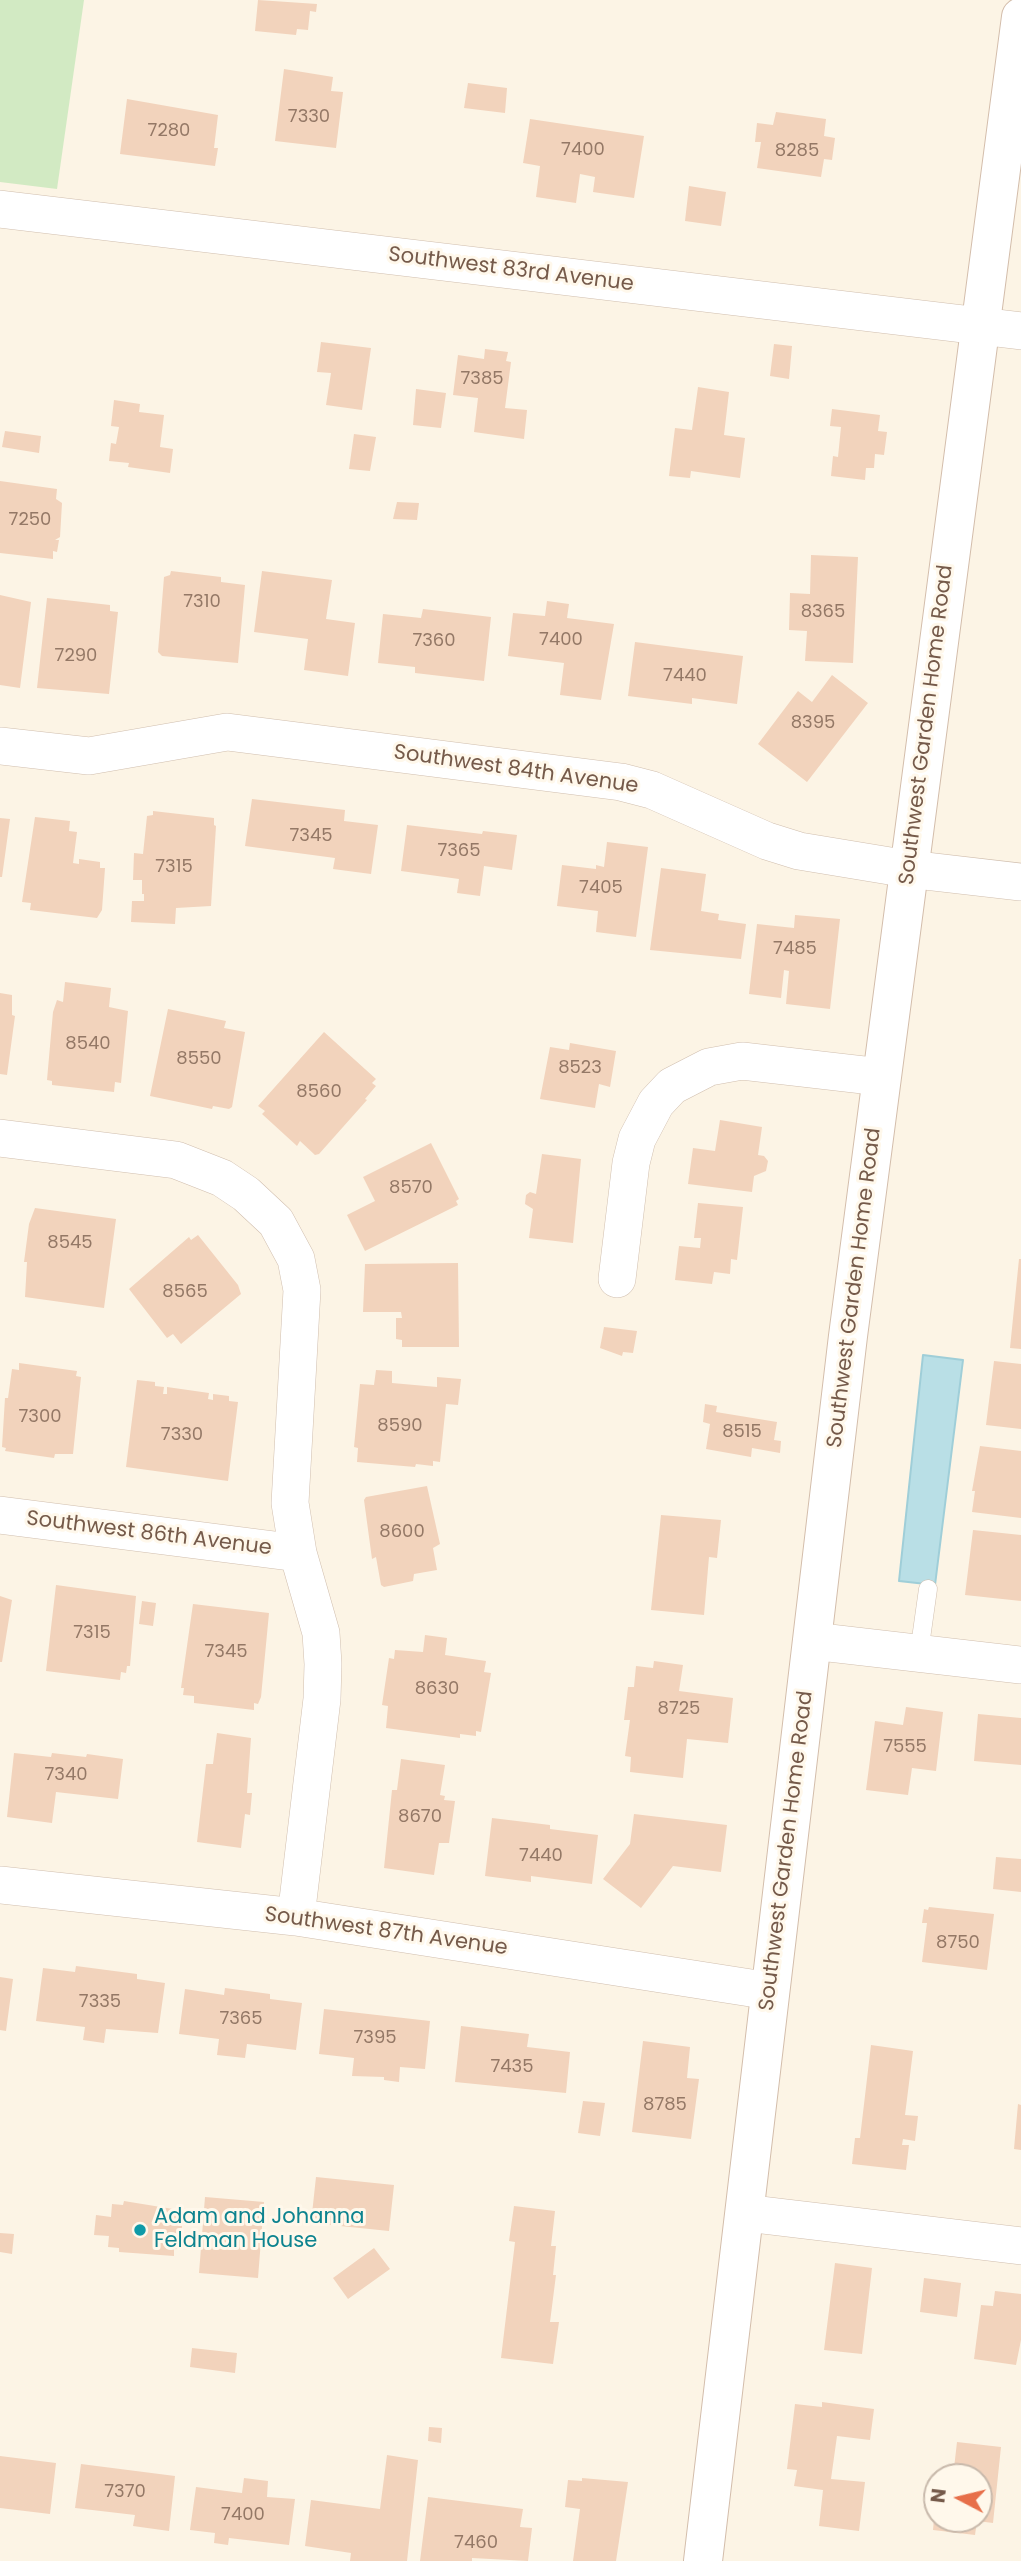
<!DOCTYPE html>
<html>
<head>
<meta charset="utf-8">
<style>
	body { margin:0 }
	#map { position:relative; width:1021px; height:2561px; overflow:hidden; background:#fcf4e5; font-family:Poppins,sans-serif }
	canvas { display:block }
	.north { position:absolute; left:923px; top:2463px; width:70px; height:70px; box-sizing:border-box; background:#fff8eb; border:2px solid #c8b9ab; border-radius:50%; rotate:277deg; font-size:19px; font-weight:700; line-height:28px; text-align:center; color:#755a4a }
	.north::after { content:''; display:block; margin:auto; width:24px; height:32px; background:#e76f49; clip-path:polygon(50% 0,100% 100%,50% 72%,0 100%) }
</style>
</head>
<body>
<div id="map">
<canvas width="1021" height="2561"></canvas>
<div class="north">N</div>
</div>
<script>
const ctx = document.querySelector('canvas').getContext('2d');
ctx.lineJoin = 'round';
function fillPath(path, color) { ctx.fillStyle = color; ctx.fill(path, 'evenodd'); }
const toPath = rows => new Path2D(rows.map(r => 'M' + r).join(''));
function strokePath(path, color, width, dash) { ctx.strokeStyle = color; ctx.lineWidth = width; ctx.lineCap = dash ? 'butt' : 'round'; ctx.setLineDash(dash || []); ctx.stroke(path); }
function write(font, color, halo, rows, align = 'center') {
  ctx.font = font + ' Poppins,sans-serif'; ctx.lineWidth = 6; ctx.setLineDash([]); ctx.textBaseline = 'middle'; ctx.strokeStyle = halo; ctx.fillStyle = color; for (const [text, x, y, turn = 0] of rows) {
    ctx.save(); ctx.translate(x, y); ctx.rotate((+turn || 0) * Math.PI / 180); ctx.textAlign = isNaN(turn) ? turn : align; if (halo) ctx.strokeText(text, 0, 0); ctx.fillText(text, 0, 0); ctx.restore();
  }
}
const green = toPath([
	[0,0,84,0,57,189,0,182]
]);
const water = toPath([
	[923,1355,963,1360,935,1585,899,1581,923,1355]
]);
const building = toPath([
	[258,0,317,4,316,12,310,11,308,30,297,29,296,35,255,31],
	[284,69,333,77,331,91,343,92,336,148,275,141],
	[468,83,507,88,505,113,464,108],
	[127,99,218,115,214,148,218,148,215,166,120,154],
	[776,112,826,119,824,136,835,138,832,160,824,159,821,177,757,168,761,142,755,142,757,123,773,125],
	[530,119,644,136,634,198,593,192,595,177,580,174,576,203,536,197,540,166,523,163],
	[689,186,726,192,721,226,685,221],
	[321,342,371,348,362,410,326,405,331,373,317,372],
	[774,344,792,346,789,379,770,376],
	[485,349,508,352,506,361,511,362,505,408,527,410,524,439,474,432,478,398,453,395,458,355,484,359],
	[698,387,729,392,724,435,745,438,740,478,691,471,690,478,669,476,675,428,692,430],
	[416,389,446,393,441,428,413,425],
	[114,400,140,404,139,412,164,415,160,447,173,449,170,473,128,467,129,463,109,461,111,443,116,444,119,427,111,426],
	[832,409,880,415,878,431,887,432,884,455,875,454,874,468,866,468,865,480,831,476,833,456,838,457,841,427,830,426],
	[5,431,41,436,39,453,2,447],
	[354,434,376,437,370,471,349,469],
	[0,481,57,489,56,499,62,503,60,537,55,540,59,540,57,552,53,551,53,559,0,553],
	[397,502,419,503,417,520,393,519],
	[811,555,858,557,853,663,805,661,807,631,789,630,790,593,810,594],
	[171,571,221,577,221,582,245,585,238,663,162,656,158,652,164,577,170,575],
	[262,571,332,580,326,619,355,623,348,676,304,670,308,639,254,632],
	[0,595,31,602,20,688,0,685],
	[47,598,110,605,110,611,118,612,109,694,37,688],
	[547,601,569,604,567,618,614,624,601,700,560,695,564,663,508,656,513,613,545,616],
	[423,609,491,617,484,681,415,673,415,667,378,663,383,614,421,618],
	[635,642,743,656,737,704,692,698,692,704,628,696],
	[832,675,868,703,807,782,758,744,798,691,812,702],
	[252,799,345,810,344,821,378,825,371,874,333,869,335,858,245,846],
	[153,811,214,818,214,825,216,826,211,906,176,908,175,924,131,922,132,901,144,901,144,894,142,894,142,880,133,880,134,853,143,854,147,816,153,815],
	[35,817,70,821,69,831,77,832,73,863,79,864,79,859,100,862,100,868,105,868,102,910,97,918,30,910,31,903,22,902],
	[0,818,10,819,2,877,0,877],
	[407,825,482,834,483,831,517,835,512,870,484,866,480,896,457,893,459,879,401,871],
	[607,842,648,847,636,937,596,932,598,911,557,906,562,865,596,869,596,865,604,867],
	[661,868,706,874,701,911,719,914,718,920,746,924,741,959,650,950],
	[795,915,840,919,830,1009,786,1004,789,971,784,970,781,998,749,994,757,924,794,928],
	[65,982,111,988,109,1007,128,1011,121,1083,115,1082,114,1092,52,1085,52,1081,47,1080,53,1012,57,1000,63,1002],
	[0,993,12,995,12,1015,15,1016,7,1075,0,1074],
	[168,1009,226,1021,224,1028,245,1032,232,1107,229,1109,213,1106,212,1109,150,1096],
	[324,1032,376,1079,372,1083,376,1086,365,1099,367,1100,319,1154,315,1155,300,1141,297,1146,262,1114,265,1111,258,1106],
	[570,1043,616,1051,610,1087,599,1084,595,1108,540,1099,550,1047,569,1050],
	[720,1120,762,1127,758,1155,764,1156,768,1161,766,1171,754,1176,752,1192,688,1184,693,1148,715,1151],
	[431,1143,459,1199,456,1201,458,1205,365,1251,347,1215,375,1201,363,1177],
	[542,1154,581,1159,573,1243,529,1238,533,1209,525,1204,526,1195,530,1192,536,1194],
	[698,1203,743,1207,737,1260,731,1259,730,1274,714,1272,712,1284,675,1280,679,1246,700,1248,701,1238,694,1238],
	[35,1208,116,1219,104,1308,25,1297,27,1262,24,1262,29,1224],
	[198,1235,238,1285,241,1294,181,1344,173,1334,167,1338,129,1289,189,1237,191,1240],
	[1019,1259,1021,1259,1021,1349,1010,1348],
	[458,1263,459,1347,402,1347,402,1340,396,1339,396,1318,402,1318,401,1312,363,1312,365,1264],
	[604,1327,637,1331,633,1353,623,1352,622,1356,600,1348],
	[994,1361,1021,1364,1021,1429,986,1425],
	[19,1363,77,1371,76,1376,81,1377,73,1454,55,1454,54,1458,5,1451,6,1448,2,1447,5,1398,8,1398,12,1369,19,1370],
	[376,1370,392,1371,392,1383,437,1387,437,1377,461,1379,458,1405,446,1404,440,1462,433,1461,433,1466,416,1464,415,1467,357,1462,358,1448,354,1447,360,1384,374,1385],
	[137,1380,155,1382,155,1386,164,1387,163,1394,167,1394,167,1387,209,1393,208,1399,213,1400,213,1394,229,1396,229,1401,238,1402,228,1481,126,1467],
	[705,1404,717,1406,716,1412,777,1422,774,1440,781,1441,780,1453,752,1448,751,1457,706,1449,710,1424,703,1422],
	[980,1446,1021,1451,1021,1518,972,1512,975,1491,972,1491],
	[427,1486,440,1544,433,1548,437,1570,414,1574,413,1581,384,1587,381,1585,376,1557,372,1559,364,1500,366,1497],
	[661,1515,721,1520,717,1558,709,1557,704,1615,651,1610],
	[973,1530,1021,1535,1021,1601,965,1595],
	[56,1585,136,1596,130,1666,127,1666,126,1673,121,1672,120,1680,46,1671],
	[0,1596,12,1600,2,1662,0,1662],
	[142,1601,156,1603,153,1626,139,1624],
	[193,1604,269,1613,261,1697,258,1704,254,1703,254,1710,194,1703,194,1696,183,1695,184,1688,181,1688],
	[425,1635,447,1638,445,1655,486,1661,484,1672,491,1673,481,1732,476,1731,476,1736,460,1734,460,1738,386,1728,388,1706,382,1705,389,1658,394,1659,395,1650,423,1652],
	[654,1661,683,1665,679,1691,733,1698,728,1743,687,1739,683,1778,630,1772,631,1757,625,1756,630,1720,624,1720,628,1687,634,1687,636,1666,653,1668],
	[906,1707,943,1712,936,1771,912,1768,908,1795,866,1790,875,1721,903,1725],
	[978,1714,1021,1718,1021,1765,974,1761],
	[217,1733,251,1738,247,1793,252,1793,250,1815,245,1814,241,1848,197,1842,206,1764,213,1764],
	[14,1753,51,1757,52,1753,86,1757,87,1754,123,1759,118,1799,56,1792,52,1823,7,1817],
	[401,1759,445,1765,440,1795,445,1796,444,1800,455,1801,449,1843,439,1843,434,1875,384,1868,392,1790,397,1790],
	[634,1814,727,1825,721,1872,673,1866,641,1908,603,1879,630,1844],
	[492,1818,550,1825,550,1829,598,1835,592,1884,531,1876,531,1882,485,1876],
	[996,1857,1021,1859,1021,1892,993,1889],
	[929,1907,994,1914,987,1970,922,1962,927,1923,922,1923,924,1909,928,1910],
	[76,1966,137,1974,137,1979,165,1983,158,2033,106,2029,104,2043,83,2040,85,2027,36,2021,43,1968,75,1972],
	[0,1977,13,1979,6,2031,0,2030],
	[225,1988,270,1994,270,1999,302,2003,296,2050,247,2044,245,2058,217,2055,219,2039,179,2034,185,1989,224,1995],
	[324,2009,430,2021,425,2069,400,2067,399,2082,384,2080,384,2077,352,2076,354,2058,319,2054],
	[461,2026,529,2034,527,2047,570,2052,566,2093,455,2082],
	[643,2041,690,2047,687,2078,699,2079,691,2139,632,2132],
	[871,2045,913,2051,905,2115,918,2116,915,2141,903,2139,902,2145,909,2145,906,2170,852,2164,855,2138,860,2138],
	[583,2101,605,2103,600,2136,578,2133],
	[1018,2104,1021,2105,1021,2150,1014,2149],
	[316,2177,394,2185,389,2231,311,2223],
	[205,2197,264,2202,258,2278,199,2273],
	[124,2201,179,2210,178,2218,183,2219,179,2249,174,2249,174,2256,119,2252,119,2248,108,2247,109,2236,94,2235,96,2215,111,2217,112,2204,123,2205],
	[514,2206,555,2211,551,2246,556,2246,553,2275,556,2275,550,2322,559,2322,553,2364,501,2358,515,2242,509,2241],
	[0,2233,14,2234,12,2254,0,2252],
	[374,2248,390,2269,348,2299,333,2278],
	[835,2263,872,2268,862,2354,824,2350],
	[924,2278,961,2283,957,2317,920,2312],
	[995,2291,1021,2294,1021,2340,1016,2365,974,2359,981,2305,993,2306],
	[192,2348,237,2353,235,2373,190,2367],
	[822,2402,874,2409,870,2440,837,2436,831,2479,865,2482,859,2531,819,2526,823,2490,794,2486,797,2470,787,2469,795,2404,822,2407],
	[429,2427,442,2428,441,2443,428,2441],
	[957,2442,1001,2447,993,2523,977,2521,975,2535,933,2530,935,2508,937,2519,979,2519,979,2477,953,2477],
	[387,2455,418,2460,407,2561,350,2561,351,2553,305,2546,311,2500,380,2509],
	[0,2456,56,2463,50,2514,0,2508],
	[81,2464,175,2476,169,2531,133,2526,135,2515,75,2508],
	[244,2478,268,2481,267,2497,295,2499,289,2545,229,2538,228,2545,214,2543,215,2533,190,2530,196,2487,242,2493],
	[582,2478,628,2482,616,2561,573,2561,580,2509,565,2507,568,2480,582,2481],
	[428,2497,523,2509,520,2527,532,2528,528,2561,472,2558,472,2561,420,2561]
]);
const service = toPath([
	[919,1653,928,1589]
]);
const minor = toPath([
	[0,209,1021,331],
	[0,746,89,756,227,732,621,782,652,790,767,841,799,851,908,869,1021,882],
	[0,1138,176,1160,222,1178,246,1194,276,1222,296,1259,302,1290,290,1503,298,1553,321,1633,323,1664,322,1699,296,1917],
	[617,1279,631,1163,637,1139,656,1103,672,1086,709,1067,742,1061,881,1077],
	[0,1515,298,1553],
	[812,1641,1021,1665],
	[0,1885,296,1917,770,1991],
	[745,2213,1021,2246]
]);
const secondary = toPath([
	[703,2561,848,1336,1021,17]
]);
const markers = [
	[140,2230,7,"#0f9aa8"]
];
const numberNames = [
	["7330",309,117],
	["7280",169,131],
	["7400",583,150],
	["8285",797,151],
	["7385",482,379],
	["7250",30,520],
	["7310",202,602],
	["8365",823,612],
	["7400",561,640],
	["7360",434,641],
	["7290",76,656],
	["7440",685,676],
	["8395",813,723],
	["7345",311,836],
	["7365",459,851],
	["7315",174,867],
	["7405",601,888],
	["7485",795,949],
	["8540",88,1044],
	["8550",199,1059],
	["8523",580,1068],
	["8560",319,1092],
	["8570",411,1188],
	["8545",70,1243],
	["8565",185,1292],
	["7300",40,1417],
	["8590",400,1426],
	["8515",742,1432],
	["7330",182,1435],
	["8600",402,1532],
	["7315",92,1633],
	["7345",226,1652],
	["8630",437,1689],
	["8725",679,1709],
	["7555",905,1747],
	["7340",66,1775],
	["8670",420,1817],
	["7440",541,1856],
	["8750",958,1943],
	["7335",100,2002],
	["7365",241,2019],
	["7395",375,2038],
	["7435",512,2067],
	["8785",665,2105],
	["7370",125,2492],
	["7400",243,2515],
	["7460",476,2543]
];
const streetNames = [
	["Southwest 83rd Avenue",511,270,7],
	["Southwest Garden Home Road",927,725,-83],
	["Southwest 84th Avenue",516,770,8],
	["Southwest Garden Home Road",855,1288,-83],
	["Southwest 86th Avenue",149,1534,7],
	["Southwest Garden Home Road",787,1851,-83],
	["Southwest 87th Avenue",386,1932,8]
];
const cultureNames = [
	["Adam and Johanna",154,2218],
	["Feldman House",154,2242]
];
fillPath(green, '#d2eac3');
fillPath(water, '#b9dfe6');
strokePath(water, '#9fced8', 2);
fillPath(building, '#f2d3bc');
strokePath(service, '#d0beae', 19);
strokePath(minor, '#d0beae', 38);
strokePath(secondary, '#d3bdab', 40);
strokePath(service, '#fff', 18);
strokePath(minor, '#fff', 37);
strokePath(secondary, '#fff', 38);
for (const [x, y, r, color] of markers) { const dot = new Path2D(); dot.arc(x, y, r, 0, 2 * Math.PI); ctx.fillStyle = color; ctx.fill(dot); strokePath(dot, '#fff8eb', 2.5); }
write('18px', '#947866', null, numberNames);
write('21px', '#755a4a', '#fff8eb', streetNames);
write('21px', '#0d838f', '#fff8eb', cultureNames, 'left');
</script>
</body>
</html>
